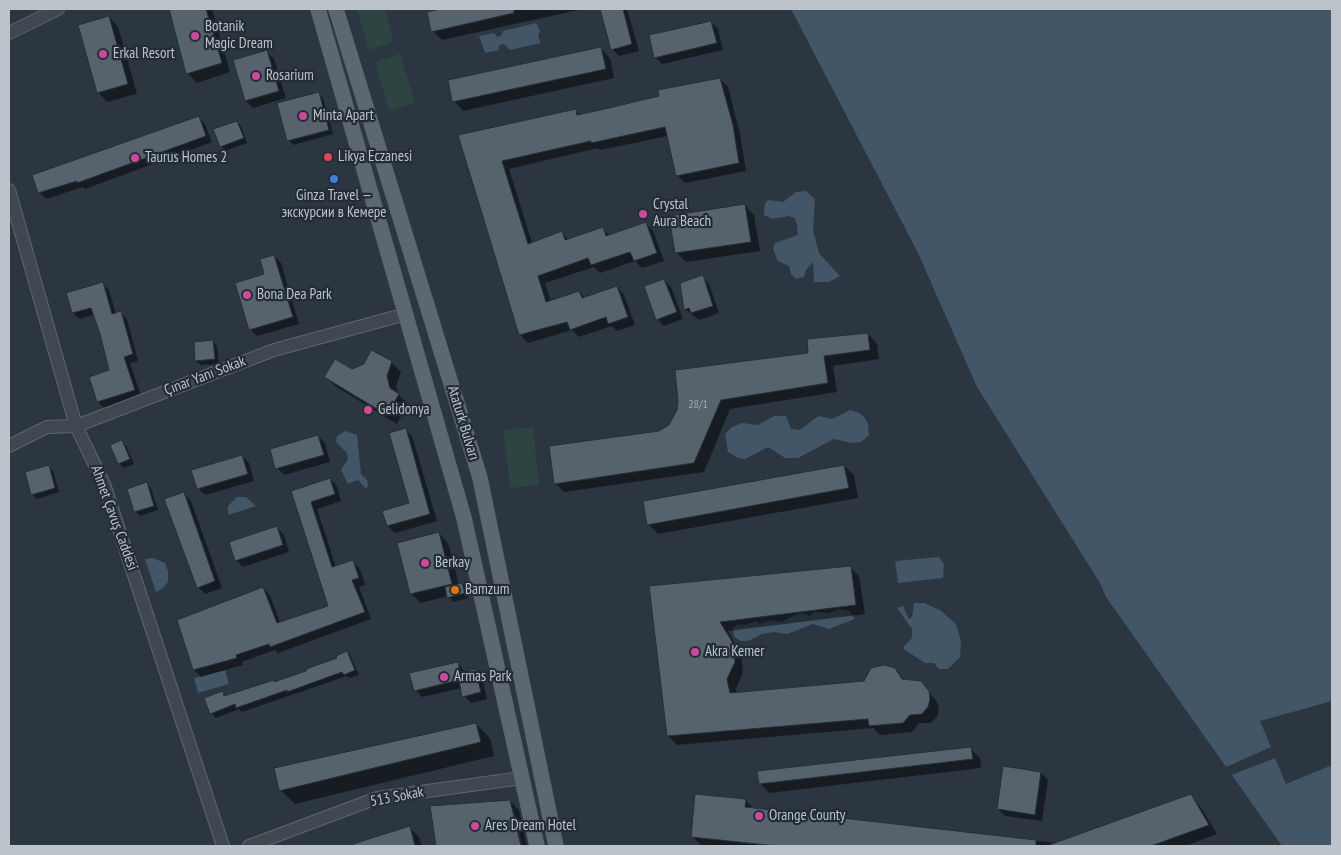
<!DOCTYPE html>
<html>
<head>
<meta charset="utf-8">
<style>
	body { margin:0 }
	#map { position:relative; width:1341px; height:855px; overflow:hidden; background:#2b3641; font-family:"PT Sans Narrow",sans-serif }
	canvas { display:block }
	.frame { position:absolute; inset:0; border:10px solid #bcc3cb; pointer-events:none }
</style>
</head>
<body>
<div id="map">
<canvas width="1341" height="855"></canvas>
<div class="frame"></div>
</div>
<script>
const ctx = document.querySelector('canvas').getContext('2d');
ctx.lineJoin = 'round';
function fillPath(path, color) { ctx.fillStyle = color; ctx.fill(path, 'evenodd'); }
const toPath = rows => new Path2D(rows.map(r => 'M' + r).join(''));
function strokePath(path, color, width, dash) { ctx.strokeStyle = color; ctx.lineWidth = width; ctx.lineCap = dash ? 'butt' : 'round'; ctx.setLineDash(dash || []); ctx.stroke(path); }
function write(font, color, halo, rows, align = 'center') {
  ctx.font = font + ' "PT Sans Narrow",sans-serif'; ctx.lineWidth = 4.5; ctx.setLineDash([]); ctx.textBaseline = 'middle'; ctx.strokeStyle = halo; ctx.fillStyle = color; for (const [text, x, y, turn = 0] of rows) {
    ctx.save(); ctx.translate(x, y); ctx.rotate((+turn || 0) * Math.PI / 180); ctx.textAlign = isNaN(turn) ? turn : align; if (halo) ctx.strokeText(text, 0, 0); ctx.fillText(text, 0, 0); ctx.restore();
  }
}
const green = toPath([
	[357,9,385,9,394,42,369,50],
	[400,54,415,103,389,111,375,62],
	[533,427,539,485,510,488,503,430]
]);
const water = toPath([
	[791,9,1332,9,1332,846,1282,846,1106,597,1100,583,977,387,918,253],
	[536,23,540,31,538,37,541,43,510,50,504,44,499,45,499,50,485,53,479,36,494,33,497,37,501,36,503,31],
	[806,191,815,199,813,230,819,253,840,276,829,282,814,282,813,262,806,270,804,277,796,279,791,274,789,266,778,261,773,249,775,243,798,235,797,225,795,218,789,216,772,219,764,215,765,203,769,200,783,202,796,192],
	[850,410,859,413,865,418,868,424,869,435,861,442,852,443,834,439,798,458,785,458,768,447,745,459,738,458,728,452,725,434,732,427,742,423,758,425,774,416,786,416,791,429,800,430,818,416,832,419],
	[345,431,357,435,361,474,367,480,368,486,366,489,358,480,348,484,341,470,348,459,347,453,336,442,337,436],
	[237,497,246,497,256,506,228,515,228,506],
	[939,557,944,564,943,578,898,583,895,561],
	[153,558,165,563,168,571,168,582,162,589,156,592,145,559],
	[914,603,924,603,940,610,956,624,961,641,960,657,948,669,939,669,934,663,925,663,905,650,903,647,912,638,912,629,897,608,903,606,909,619,912,617],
	[837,609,849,611,855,619,829,629,813,624,787,634,774,632,762,634,748,641,741,641,734,637,733,628,738,624,746,625,757,621,760,624,770,620,782,622,795,615,802,613,809,616,815,612,830,613],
	[225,670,229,684,198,693,194,678]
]);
const pier = toPath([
	[1332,701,1332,765,1286,784,1275,758,1229,776,1224,768,1271,747,1260,721]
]);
const shadow = toPath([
	[170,9,212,9,230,72,197,83,187,73],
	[445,9,583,9,442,40,433,31,428,12],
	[601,9,627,9,639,51,619,56,612,49],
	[109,17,118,27,137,94,107,102,98,92],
	[711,22,718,29,723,50,662,64,655,57],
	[601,49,610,58,614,78,463,111,454,101],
	[267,52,274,59,286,98,253,108,246,101,235,61],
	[720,79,728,87,740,134,746,171,685,183,677,175,668,136,600,150,598,148,509,169,532,243,562,233,569,240,603,229,610,236,646,223,653,231,664,261,642,268,635,261,600,273,594,267,545,283,551,302,579,292,585,298,617,287,624,295,635,325,617,331,612,326,579,337,572,330,528,343,520,335,459,136,575,110,580,115,660,97],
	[319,93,323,98,333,134,293,145,289,140],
	[199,118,205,124,212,142,85,189,83,187,46,199,39,192],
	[237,122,241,126,247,143,225,151,221,146],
	[745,205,754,215,760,251,686,262,676,252],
	[274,256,281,263,299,324,257,336,250,329,266,275],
	[702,277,709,284,719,313,699,320,685,309],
	[664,280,671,287,683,319,664,326,657,319],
	[102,284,109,290,116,314,120,313,127,319,138,361,130,363,141,396,104,408,98,402,111,371,95,314,80,319,73,313],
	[868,334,877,344,879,359,833,366,837,392,730,409,704,472,564,492,555,483,670,426,679,410,810,355],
	[213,341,217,346,219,364,201,365,196,361],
	[391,362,401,372,396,386,398,394,408,404,397,424,335,386,326,377],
	[405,429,412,436,437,521,395,533,388,526,384,511,411,504],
	[318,436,325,443,330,462,284,475,277,468],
	[122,442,126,446,134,464,124,468,119,463],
	[242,456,249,463,254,481,205,495,198,488],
	[844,466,854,475,858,498,658,534,648,524],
	[49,467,53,471,59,492,37,499,32,494],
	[330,479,337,486,341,501,317,509,336,567,353,562,360,569,365,585,359,587,371,619,278,653,275,650,242,662,243,665,201,677,194,670,263,588,270,595,280,623,329,606,292,491],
	[147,484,151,488,158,510,140,516,135,511],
	[184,494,191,501,222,588,205,594,198,587],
	[277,528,284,535,289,552,243,567,236,560],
	[439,533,448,543,459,585,462,584,466,589,468,598,453,602,448,596,421,603,411,594],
	[850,567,859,576,865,614,728,631,741,654,743,672,736,689,737,693,865,682,894,669,905,680,920,682,937,702,939,709,937,717,931,723,919,723,912,732,880,735,873,728,677,745,668,735,651,587],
	[347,652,351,657,359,675,349,678,347,676,242,712,239,709,216,718,211,713,222,693,226,696,275,683,308,672],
	[458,663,465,672,475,670,482,677,487,699,471,703,464,696,462,688,422,697,415,690],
	[476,724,490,738,494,756,295,804,280,790],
	[970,748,980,758,981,768,769,793,760,783],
	[1041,773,1048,780,1042,821,1005,816,998,809],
	[1190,796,1200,806,1217,834,1185,846,702,846,692,836,745,800,754,809,1055,843],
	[510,801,519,810,527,846,522,846,513,809,511,809,519,846,437,846,432,807],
	[410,828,419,837,422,846,350,846]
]);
const building = toPath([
	[169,9,206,9,222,63,186,74,169,9],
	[439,9,514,9,514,13,431,32,427,12,439,9],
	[600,9,623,9,632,44,611,50,600,9],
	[109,16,128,84,97,93,78,25,109,16],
	[711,21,717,43,654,58,649,35,711,21],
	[601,47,606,69,452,102,448,80,601,47],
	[267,50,279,91,245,101,233,60,267,50],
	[720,78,733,125,739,163,676,176,665,127,591,143,591,141,502,161,528,244,562,231,565,240,603,227,606,236,646,222,657,253,634,261,630,252,591,265,588,258,538,276,546,302,579,291,582,298,617,286,628,317,608,324,606,317,570,330,567,322,519,335,458,135,576,109,577,115,609,108,659,96,658,90,720,78],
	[319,92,329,130,287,141,277,103,319,92],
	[199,116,206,136,77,183,77,181,38,193,32,175,199,116],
	[237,121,244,138,220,147,213,129,237,121],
	[745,204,751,242,675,253,669,216,745,204],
	[274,255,293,317,249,330,235,283,264,274,260,259,274,255],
	[703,275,713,306,691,313,689,308,684,310,680,283,703,275],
	[664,279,677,312,656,320,644,286,664,279],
	[103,282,112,314,121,311,133,354,124,357,135,390,97,402,89,377,109,370,100,334,91,308,72,313,66,293,103,282],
	[868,333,870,350,824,356,828,383,721,400,694,463,554,484,549,446,659,431,669,425,677,410,678,401,675,370,808,353,807,339,868,333],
	[213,340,215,359,195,361,194,342,213,340],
	[371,350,392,361,387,376,390,388,399,394,387,415,324,377,335,359,352,369,364,364,371,350],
	[406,428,430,514,387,526,382,511,409,503,389,433,406,428],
	[318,435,324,455,275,469,270,449,318,435],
	[122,440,130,459,118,464,110,445,122,440],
	[242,455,248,474,197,489,191,470,242,455],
	[49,465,55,488,31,495,25,472,49,465],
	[844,465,849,488,647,525,643,501,844,465],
	[330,478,335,494,311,502,332,567,353,560,359,578,352,580,365,612,270,647,269,644,236,655,237,658,193,670,177,620,263,587,277,623,328,606,291,491,330,478],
	[147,482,154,506,134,512,127,489,147,482],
	[184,492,215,581,197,588,164,499,184,492],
	[277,526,283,545,235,561,229,542,277,526],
	[439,532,452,584,410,594,397,543,439,532],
	[851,566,856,605,720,622,733,643,735,662,727,679,730,693,864,681,871,668,884,665,895,668,902,679,921,681,929,691,930,699,928,707,922,714,910,715,903,723,869,726,868,719,667,736,649,586,851,566],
	[462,583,465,593,447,598,445,587,462,583],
	[347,651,355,670,344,675,342,672,287,692,287,690,236,708,235,704,210,714,204,698,223,691,224,696,274,680,274,682,306,671,306,669,337,658,336,656,347,651],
	[458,662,460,672,475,669,481,692,462,697,459,680,414,691,409,673,458,662],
	[476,723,481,742,279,791,274,768,476,723],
	[971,747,973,759,759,784,757,771,971,747],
	[1003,766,1041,772,1035,815,997,809,1003,766],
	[695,794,746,799,745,807,1036,840,1036,846,776,846,691,837,695,794],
	[1191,794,1209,825,1151,846,1046,846,1191,794],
	[510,800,521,846,436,846,430,806,510,800],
	[410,826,415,846,353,846,353,844,410,826]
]);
const minor = toPath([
	[9,33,58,9],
	[9,190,76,426,104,484,223,846],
	[9,446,47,427,76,426,274,350,406,314],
	[249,846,377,798,522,778]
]);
const major = toPath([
	[318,9,464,518,537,846],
	[336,9,480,478,556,846]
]);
const markers = [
	[195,36,5,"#d1479c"],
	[103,54,5,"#d1479c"],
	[256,76,5,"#d1479c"],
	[303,116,5,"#d1479c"],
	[328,157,5,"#e0444e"],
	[135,158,5,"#d1479c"],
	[334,179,5,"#3f7fe0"],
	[643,214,5,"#d1479c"],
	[247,295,5,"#d1479c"],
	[368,410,5,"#d1479c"],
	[425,563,5,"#d1479c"],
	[455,590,5,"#e8710a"],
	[695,652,5,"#d1479c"],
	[444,677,5,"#d1479c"],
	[759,816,5,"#d1479c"],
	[475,826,5,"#d1479c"]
];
const numberNames = [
	["28/1",698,405]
];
const poiNames = [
	["Botanik",205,27],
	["Magic Dream",205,44],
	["Erkal Resort",113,54],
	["Rosarium",266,76],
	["Minta Apart",313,116],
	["Likya Eczanesi",338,157],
	["Taurus Homes 2",145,158],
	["Ginza Travel —",334,196,"center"],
	["экскурсии в Кемере",334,213,"center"],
	["Crystal",653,205],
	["Aura Beach",653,222],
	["Bona Dea Park",257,295],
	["Gelidonya",378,410],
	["Berkay",435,563],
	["Bamzum",465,590],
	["Akra Kemer",705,652],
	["Armas Park",454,677],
	["Orange County",769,816],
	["Ares Dream Hotel",485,826]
];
const streetNames = [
	["Çınar Yanı Sokak",205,376,-21],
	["Ataturk Bulvarı",463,423,73],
	["Ahmet Çavuş Caddesi",114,518,70],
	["513 Sokak",397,797,-11]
];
fillPath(green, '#2e4443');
fillPath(water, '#425667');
fillPath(pier, '#2b3641');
fillPath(shadow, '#0007');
fillPath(building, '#56636d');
strokePath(building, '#252f38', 1);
strokePath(minor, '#5d666e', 14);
strokePath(major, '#48515a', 16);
strokePath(minor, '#3f4851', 12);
strokePath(major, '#5d6770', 15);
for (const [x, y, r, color] of markers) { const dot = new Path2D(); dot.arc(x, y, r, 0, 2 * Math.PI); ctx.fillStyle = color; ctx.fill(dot); strokePath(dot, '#232d36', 2); }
write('12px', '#a2abb4', null, numberNames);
write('15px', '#bcc3cb', '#232d36', poiNames, 'left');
write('15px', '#bcc3cb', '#232d36', streetNames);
</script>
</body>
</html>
